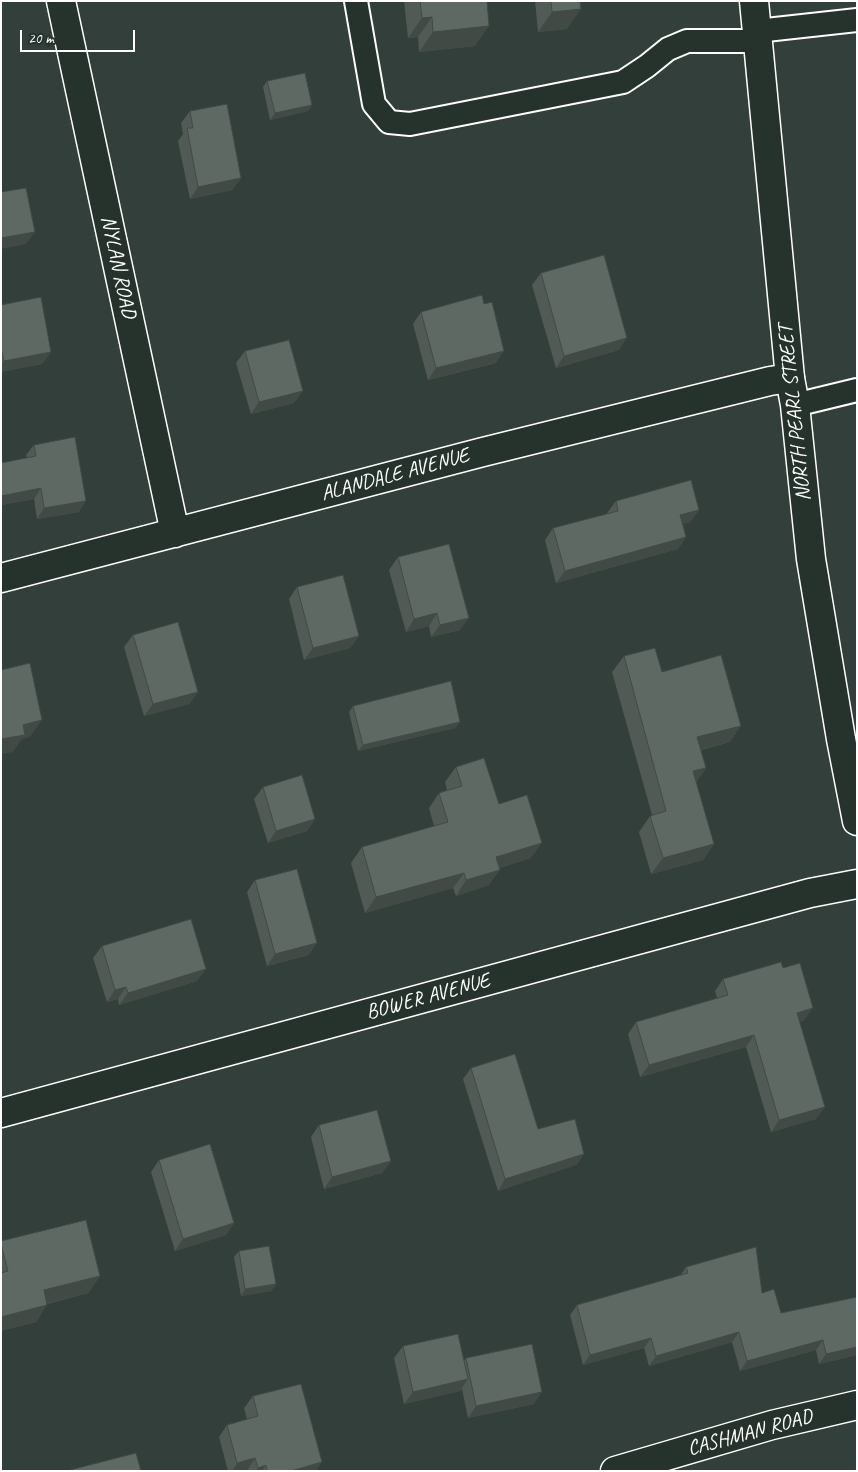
<!DOCTYPE html>
<html>
<head>
<meta charset="utf-8">
<style>
	body { margin:0 }
	#map { position:relative; width:858px; height:1472px; overflow:hidden; background:#333f3a; font-family:Caveat,sans-serif }
	canvas { display:block }
	.frame { position:absolute; inset:0; border:2px solid #fff; pointer-events:none }
	.scale { position:absolute; left:20px; top:30px; width:115px; height:22px; box-sizing:border-box; border:2px solid #fff; border-top:0; padding-left:6px; font-size:15px; line-height:18px; white-space:nowrap; color:#fff; -webkit-text-stroke:4px #26332d; paint-order:stroke }
</style>
</head>
<body>
<div id="map">
<canvas width="858" height="1472"></canvas>
<div class="frame"></div>
<div class="scale">20 m</div>
</div>
<script>
const ctx = document.querySelector('canvas').getContext('2d');
ctx.lineJoin = 'round';
const toPath = rows => new Path2D(rows.map(r => 'M' + r).join(''));
function strokePath(path, color, width, dash) { ctx.strokeStyle = color; ctx.lineWidth = width; ctx.lineCap = dash ? 'butt' : 'round'; ctx.setLineDash(dash || []); ctx.stroke(path); }
function fillPath(path, color) { ctx.fillStyle = color; ctx.fill(path, 'evenodd'); }
function write(font, color, halo, rows, align = 'center') {
  ctx.font = font + ' Caveat,sans-serif'; ctx.lineWidth = 4.5; ctx.setLineDash([]); ctx.textBaseline = 'middle'; ctx.strokeStyle = halo; ctx.fillStyle = color; for (const [text, x, y, turn = 0] of rows) {
    ctx.save(); ctx.translate(x, y); ctx.rotate((+turn || 0) * Math.PI / 180); ctx.textAlign = isNaN(turn) ? turn : align; if (halo) ctx.strokeText(text, 0, 0); ctx.fillText(text, 0, 0); ctx.restore();
  }
}
const lane = toPath([
	[356,1,374,104,389,122,410,124,623,82,647,66,668,49,687,41,758,41],
	[757,31,857,20],
	[795,405,857,390]
]);
const street = toPath([
	[61,1,175,533],
	[1,578,483,452,770,381,790,378],
	[1,1113,810,893,857,884],
	[615,1471,772,1425,857,1405]
]);
const secondary = toPath([
	[754,1,790,378,795,405,811,559,841,739,857,821]
]);
const wall = toPath([
	[404,1,487,1,475,46,419,52,418,37,408,38],
	[535,1,580,1,567,29,538,32],
	[267,81,312,105,308,111,270,120,263,87],
	[190,111,241,178,232,190,190,199,178,141,183,134,181,123],
	[541,273,619,350,556,368,532,285],
	[1,305,51,352,42,364,1,372],
	[421,312,496,363,428,380,413,324],
	[245,351,294,403,251,414,236,363],
	[34,445,79,512,37,519,34,499,1,505,1,463,27,458,26,455],
	[616,501,699,510,690,522,683,524,686,537,678,549,556,583,545,540,553,528,607,514,607,513],
	[398,557,460,630,431,637,429,626,406,632,389,570],
	[297,587,359,636,350,648,304,660,289,599],
	[133,635,198,692,189,704,144,716,124,647],
	[624,656,662,672,730,742,701,750,706,768,696,782,714,844,703,860,651,874,639,832,650,816,652,815,612,672],
	[353,706,460,722,455,728,358,751,349,712],
	[456,767,499,804,531,858,499,868,489,885,456,896,453,888,365,913,351,863,362,847,434,826,429,808,439,793,447,790,445,782],
	[263,787,315,819,307,831,268,843,254,799],
	[255,880,309,955,267,966,247,892],
	[102,946,197,981,119,1005,118,999,107,1002,93,958],
	[783,968,804,1020,799,1022,816,1119,771,1132,746,1047,640,1077,628,1034,636,1022,717,998,715,991,723,979],
	[471,1068,538,1129,584,1154,576,1165,498,1191,463,1079],
	[319,1125,391,1161,382,1173,324,1189,311,1137],
	[159,1160,234,1223,226,1235,175,1251,151,1172],
	[1,1241,100,1276,88,1293,47,1304,36,1322,1,1331],
	[239,1251,276,1284,271,1291,241,1296,234,1257],
	[686,1267,762,1293,781,1313,857,1297,857,1355,819,1364,816,1350,740,1371,732,1342,649,1366,644,1348,583,1365,570,1315,577,1305,680,1276],
	[403,1346,464,1361,466,1358,534,1404,468,1418,462,1389,460,1391,404,1404,394,1358],
	[253,1396,316,1471,228,1471,219,1437,227,1425,247,1419,244,1408]
]);
const shadedWall = toPath([
	[581,9,567,29,538,32,552,12],
	[432,17,418,37,408,38,422,18],
	[489,26,475,46,419,52,433,32],
	[312,105,308,111,270,120,275,113],
	[241,178,232,190,190,199,198,187],
	[35,232,26,244,1,249,1,238],
	[627,338,619,350,556,368,564,356],
	[504,351,496,363,428,380,436,368],
	[51,352,42,364,1,372,1,365,4,361],
	[303,391,294,403,251,414,259,402],
	[41,488,34,499,1,505,1,496],
	[86,501,79,512,37,519,44,508],
	[699,510,690,522,672,527,680,515],
	[686,537,678,549,556,583,565,571],
	[437,613,429,626,406,632,414,619],
	[469,618,460,630,431,637,440,625],
	[359,636,350,648,304,660,313,648],
	[198,692,189,704,144,716,153,704],
	[42,720,30,737,22,739,13,752,1,754,1,739,23,725],
	[460,722,455,728,358,751,363,745],
	[741,726,730,742,686,753,697,737],
	[706,768,695,784,693,771],
	[315,819,307,831,268,843,276,831],
	[542,843,531,858,485,872,496,857],
	[714,844,703,860,651,874,663,858],
	[500,870,489,885,456,896,466,880],
	[464,873,453,888,365,913,376,897],
	[317,943,309,955,267,966,275,954],
	[206,969,197,981,119,1005,128,993],
	[126,987,118,999,107,1002,115,990],
	[813,1008,804,1020,788,1025,797,1013],
	[754,1035,746,1047,640,1077,649,1065],
	[825,1107,816,1119,771,1132,779,1120],
	[584,1154,576,1165,498,1191,505,1179],
	[391,1161,382,1173,324,1189,332,1177],
	[234,1223,226,1235,175,1251,183,1239],
	[100,1276,88,1293,32,1307,44,1290],
	[276,1284,271,1291,241,1296,245,1289],
	[47,1305,36,1322,1,1331,1,1317],
	[739,1332,732,1342,649,1366,656,1356],
	[651,1338,644,1348,583,1365,590,1355],
	[823,1340,816,1350,740,1371,747,1361],
	[857,1347,857,1355,819,1364,826,1354],
	[468,1379,460,1391,404,1404,413,1392],
	[542,1392,534,1404,468,1418,476,1406],
	[255,1458,247,1471,232,1471,237,1463],
	[322,1462,316,1471,291,1471],
	[266,1465,262,1471,255,1471,258,1468]
]);
const building = toPath([
	[420,1,487,1,489,26,433,32,432,17,422,18,420,1],
	[551,1,580,1,581,9,552,12,551,1],
	[305,73,312,105,275,113,267,81,305,73],
	[227,104,241,178,198,187,187,128,193,128,190,111,227,104],
	[26,188,35,232,1,238,1,192,26,188],
	[604,255,627,338,564,356,541,273,604,255],
	[482,295,484,304,492,302,504,351,436,368,421,312,482,295],
	[41,297,51,352,4,361,1,348,1,305,41,297],
	[289,340,303,391,259,402,245,351,289,340],
	[75,437,86,501,44,508,41,488,1,496,1,463,36,456,34,445,75,437],
	[691,480,699,510,680,515,686,537,565,571,553,528,618,511,616,501,691,480],
	[449,544,469,618,440,625,437,613,414,619,398,557,449,544],
	[343,575,359,636,313,648,297,587,343,575],
	[178,622,198,692,153,704,133,635,178,622],
	[655,648,662,672,721,655,741,726,697,737,706,768,693,771,714,844,663,858,650,816,666,811,624,656,655,648],
	[30,663,42,720,23,725,25,735,1,739,1,670,30,663],
	[451,681,460,722,363,745,353,706,451,681],
	[484,758,499,804,527,795,542,843,496,857,500,870,466,880,464,873,376,897,362,847,448,822,439,793,462,786,456,767,484,758],
	[302,775,315,819,276,831,263,787,302,775],
	[297,869,317,943,275,954,255,880,297,869],
	[191,919,206,969,128,993,126,987,115,990,102,946,191,919],
	[781,962,783,968,800,963,813,1008,797,1013,825,1107,779,1120,754,1035,649,1065,636,1022,728,995,723,979,781,962],
	[515,1054,538,1129,575,1119,584,1154,505,1179,471,1068,515,1054],
	[377,1110,391,1161,332,1177,319,1125,377,1110],
	[210,1144,234,1223,183,1239,159,1160,210,1144],
	[86,1220,100,1276,44,1290,47,1305,1,1317,1,1273,8,1271,1,1244,1,1241,86,1220],
	[269,1246,276,1284,245,1289,239,1251,269,1246],
	[756,1247,762,1293,774,1289,781,1313,857,1297,857,1347,826,1354,823,1340,747,1361,739,1332,656,1356,651,1338,590,1355,577,1305,688,1273,686,1267,756,1247],
	[458,1334,468,1379,413,1392,403,1346,458,1334],
	[532,1344,542,1392,476,1406,466,1358,532,1344],
	[301,1384,322,1462,291,1471,267,1471,266,1465,258,1468,255,1458,237,1463,227,1425,258,1416,253,1396,301,1384],
	[136,1453,141,1471,71,1471,70,1470,136,1453]
]);
const streetNames = [
	["NYLAN ROAD",118,267,78],
	["NORTH PEARL STREET",795,413,-96],
	["ALANDALE AVENUE",395,475,-15],
	["BOWER AVENUE",428,997,-15],
	["CASHMAN ROAD",750,1433,-15]
];
strokePath(lane, '#fff', 26);
strokePath(street, '#fff', 31);
strokePath(secondary, '#fff', 31);
strokePath(lane, '#26332d', 22);
strokePath(street, '#26332d', 28);
strokePath(secondary, '#26332d', 28);
fillPath(wall, '#525a56');
fillPath(shadedWall, '#424a46');
fillPath(building, '#5f6964');
strokePath(building, '#424a46', 1);
write('21px', '#fff', '#26332d', streetNames);
</script>
</body>
</html>
